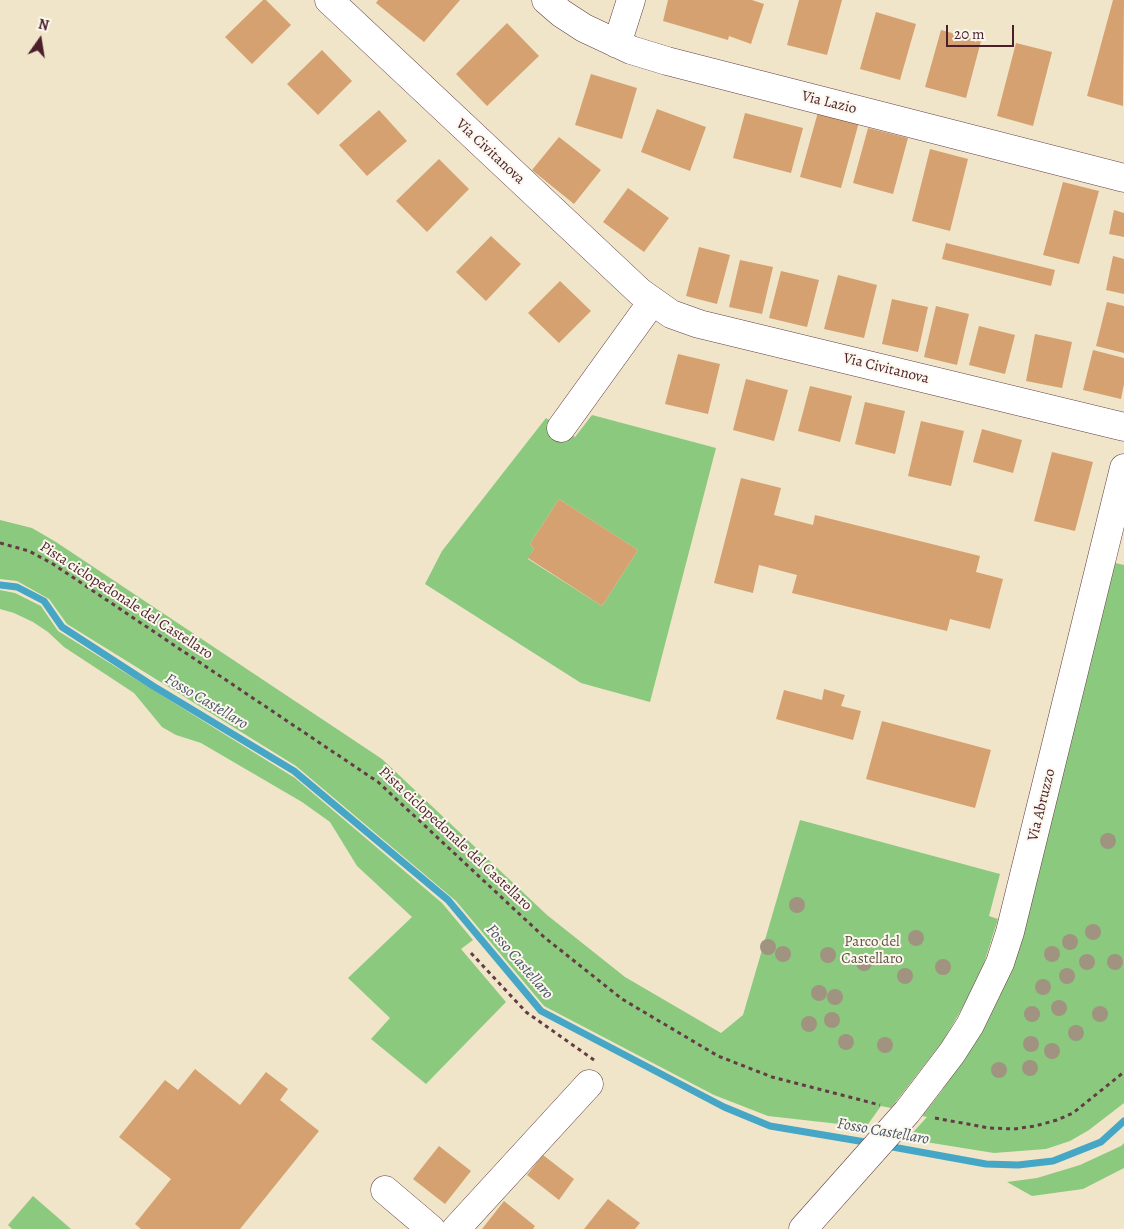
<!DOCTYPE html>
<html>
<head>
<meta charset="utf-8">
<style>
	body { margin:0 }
	#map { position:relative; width:1124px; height:1229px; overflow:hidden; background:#f0e5c9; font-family:Alegreya,serif }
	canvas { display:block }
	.north { position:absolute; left:15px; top:15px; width:50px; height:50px; -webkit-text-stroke:4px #fbf7ec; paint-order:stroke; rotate:13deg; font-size:14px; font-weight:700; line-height:20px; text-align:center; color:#4a1f2b }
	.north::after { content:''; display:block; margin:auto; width:18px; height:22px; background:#4a1f2b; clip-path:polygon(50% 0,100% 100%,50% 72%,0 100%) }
	.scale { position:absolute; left:946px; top:25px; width:68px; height:22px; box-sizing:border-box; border:2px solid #4a1f2b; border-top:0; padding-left:6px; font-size:15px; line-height:18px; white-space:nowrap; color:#4a1f2b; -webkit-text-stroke:4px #fbf7ec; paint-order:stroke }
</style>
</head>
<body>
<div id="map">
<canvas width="1124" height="1229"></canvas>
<div class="north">N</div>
<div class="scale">20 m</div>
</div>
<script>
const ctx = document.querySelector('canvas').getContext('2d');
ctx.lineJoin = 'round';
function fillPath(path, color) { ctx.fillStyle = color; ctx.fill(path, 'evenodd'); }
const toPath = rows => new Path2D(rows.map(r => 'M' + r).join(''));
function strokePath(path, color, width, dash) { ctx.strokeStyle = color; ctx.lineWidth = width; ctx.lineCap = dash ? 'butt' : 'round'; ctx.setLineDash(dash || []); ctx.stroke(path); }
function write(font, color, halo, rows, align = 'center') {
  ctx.font = font + ' Alegreya,serif'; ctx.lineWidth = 4; ctx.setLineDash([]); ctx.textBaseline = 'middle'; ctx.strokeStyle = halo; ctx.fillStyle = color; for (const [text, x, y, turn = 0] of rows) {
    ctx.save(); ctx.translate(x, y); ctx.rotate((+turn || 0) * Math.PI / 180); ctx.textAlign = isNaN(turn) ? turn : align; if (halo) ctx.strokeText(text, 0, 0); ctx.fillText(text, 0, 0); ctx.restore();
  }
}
const green = toPath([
	[592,415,716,448,650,702,581,683,425,584,442,551,546,418,575,437],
	[559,499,638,550,602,606,528,559,534,549,530,544],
	[0,520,32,528,56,542,382,759,547,915,625,977,721,1033,743,1015,800,820,1000,874,989,916,998,919,979,979,943,1041,891,1108,881,1106,866,1127,768,1116,714,1095,544,1006,456,901,296,766,67,624,49,599,17,581,0,579],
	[1115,563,1124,565,1124,1103,1089,1130,1070,1141,1046,1149,994,1153,907,1139,927,1117,922,1116,941,1092,988,1019,1009,975,1021,943],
	[0,590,15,593,41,606,58,631,295,778,442,903,473,940,461,949,506,1002,426,1084,371,1039,390,1018,348,978,412,917,357,866,330,822,302,802,201,743,176,735,162,727,134,693,64,647,48,632,33,622,14,613,0,609],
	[1124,1143,1124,1168,1083,1189,1032,1196,1007,1182,1037,1178,1080,1165,1121,1146],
	[33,1196,71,1229,12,1229,8,1225]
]);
const stream = toPath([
	[0,585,17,587,44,601,62,627,153,686,294,771,448,900,541,1011,724,1107,770,1126,871,1143],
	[887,1146,986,1164,1018,1165,1053,1161,1101,1142,1124,1121]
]);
const building = toPath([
	[263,0,266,0,291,25,252,64,225,37],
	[378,0,460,0,424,42,376,3],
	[668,0,752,0,764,4,751,44,729,36,728,40,663,21],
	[799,0,842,0,827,55,787,45],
	[1113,0,1124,0,1123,106,1087,96],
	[876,12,916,24,900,80,860,69],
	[507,23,539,56,487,106,456,74],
	[941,30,981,41,966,98,925,87],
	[1016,43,1052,52,1033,126,997,116],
	[322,50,352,81,318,115,287,84],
	[591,74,637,88,622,139,575,125],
	[657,109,706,127,690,171,641,152],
	[379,110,407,141,367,176,339,145],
	[818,112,859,122,841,188,800,177],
	[745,113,803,128,791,173,733,158],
	[868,128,908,138,893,194,853,183],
	[559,137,601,170,574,204,532,170],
	[930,149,968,159,950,231,912,221],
	[439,159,469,189,427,232,396,201],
	[1063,182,1099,191,1079,264,1043,255],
	[628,188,669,218,644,252,603,222],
	[1114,210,1124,213,1124,237,1109,234],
	[491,236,521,264,486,301,456,272],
	[946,243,1055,270,1051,286,942,259],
	[699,247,730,255,717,304,686,296],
	[1113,256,1124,259,1124,294,1106,290],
	[740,260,773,267,762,314,729,307],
	[781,271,819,280,807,327,769,318],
	[838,275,877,285,864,338,824,329],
	[560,281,591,311,559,343,528,313],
	[892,299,928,307,918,352,882,344],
	[1107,302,1124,306,1124,353,1096,346],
	[936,306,969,314,957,365,924,357],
	[979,326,1015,335,1005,374,969,365],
	[1035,334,1072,342,1062,388,1026,381],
	[1093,350,1124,358,1124,384,1121,399,1083,390],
	[678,354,720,364,708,414,665,404],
	[746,379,788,390,774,441,733,430],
	[810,386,852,396,840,442,798,431],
	[865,402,905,411,895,454,855,444],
	[921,421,964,431,951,486,908,476],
	[982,429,1022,440,1013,473,973,462],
	[1052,452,1093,462,1075,531,1034,521],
	[741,478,781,488,774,515,813,525,815,515,980,556,976,572,1003,579,990,629,950,619,947,631,792,593,797,575,759,565,753,593,714,583],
	[559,499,638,550,602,606,528,558,534,549,530,544],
	[824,689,845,695,841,706,861,711,853,740,776,719,784,690,822,700],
	[882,721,991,750,975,808,866,779],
	[195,1069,240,1105,266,1072,288,1089,280,1100,319,1131,240,1229,141,1229,135,1224,171,1179,119,1137,165,1080,178,1090],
	[439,1146,471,1171,445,1204,413,1179],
	[543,1155,574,1179,559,1200,527,1175],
	[608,1199,640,1223,635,1229,584,1229],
	[504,1201,535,1226,533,1229,482,1229]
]);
const path = toPath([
	[0,543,29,551,53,564,378,782,544,937,622,999,718,1056,772,1077,880,1105],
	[471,953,526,1012,594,1060],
	[935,1118,989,1128,1014,1129,1035,1126,1057,1120,1073,1113,1124,1072]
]);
const minor = toPath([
	[329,0,640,292,671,314,699,324,1124,427],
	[546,0,561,13,584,28,631,50,667,61,1124,178],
	[617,44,631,0],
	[561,428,652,302],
	[385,1190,431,1229],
	[456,1229,589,1084],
	[803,1229,907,1112,952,1053,970,1025,1000,963,1010,932,1124,468]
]);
const trees = [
	[1108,841],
	[797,905],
	[1093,932],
	[916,938],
	[1070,942],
	[768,947],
	[783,954],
	[1052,954],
	[828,955],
	[1087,962],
	[1115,962],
	[864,963],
	[943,967],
	[905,976],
	[1067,976],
	[1043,987],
	[819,993],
	[835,997],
	[1059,1008],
	[1032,1014],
	[1100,1014],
	[832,1020],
	[809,1024],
	[1076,1033],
	[846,1042],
	[1031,1044],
	[885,1045],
	[1052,1051],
	[1030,1068],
	[999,1070]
];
const streetNames = [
	["Via Lazio",829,103,14],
	["Via Civitanova",490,152,43],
	["Via Civitanova",886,369,14],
	["Pista ciclopedonale del Castellaro",126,601,33],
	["Via Abruzzo",1042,805,-76],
	["Pista ciclopedonale del Castellaro",455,839,43]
];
const parkNames = [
	["Parco del",872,942],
	["Castellaro",872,959]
];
const waterNames = [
	["Fosso Castellaro",206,702,31],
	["Fosso Castellaro",519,962,49],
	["Fosso Castellaro",883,1132,10]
];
fillPath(green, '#8bc97f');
strokePath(stream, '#46a6c6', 7);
fillPath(building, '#d5a170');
strokePath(minor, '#633d43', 29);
strokePath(path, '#633d43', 3, [4, 4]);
strokePath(minor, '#fff', 28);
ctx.fillStyle = '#a09480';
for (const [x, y] of trees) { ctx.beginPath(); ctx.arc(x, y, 8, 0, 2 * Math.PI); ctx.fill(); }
write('15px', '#4a1f2b', '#fbf7ec', streetNames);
write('15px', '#5e5244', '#fbf7ec', parkNames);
write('italic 16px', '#485569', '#fbf7ec', waterNames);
</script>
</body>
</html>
